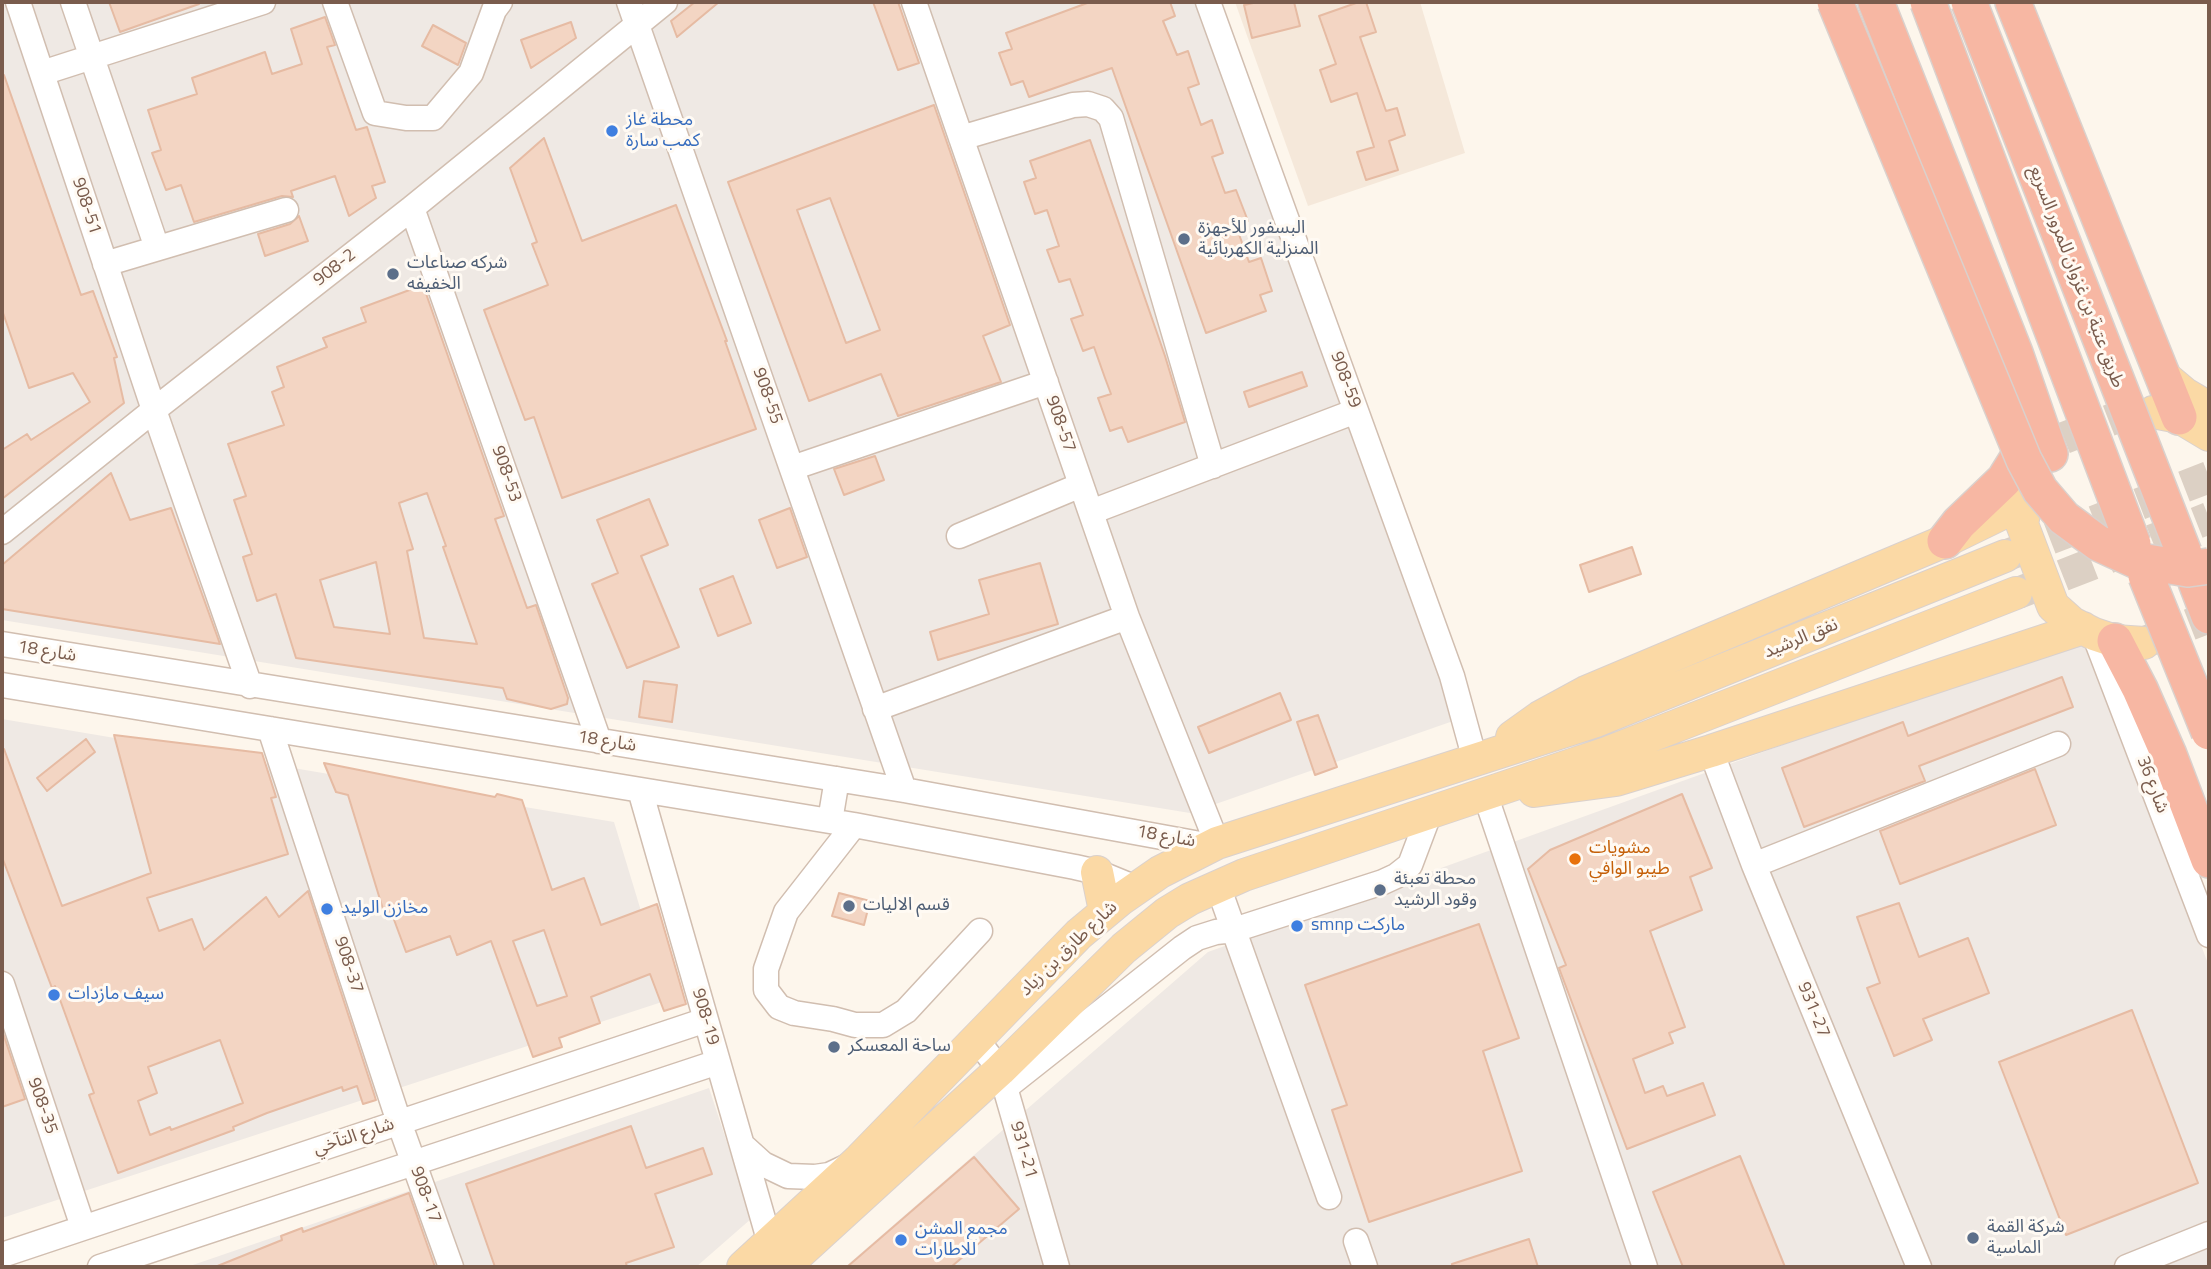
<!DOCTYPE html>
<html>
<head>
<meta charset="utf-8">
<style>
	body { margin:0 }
	#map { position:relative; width:2211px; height:1269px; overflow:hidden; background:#fdf6ec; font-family:"Titillium Web",sans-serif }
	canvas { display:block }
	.frame { position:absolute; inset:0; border:4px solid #7a5c4d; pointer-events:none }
</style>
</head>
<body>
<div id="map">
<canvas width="2211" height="1269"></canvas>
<div class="frame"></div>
</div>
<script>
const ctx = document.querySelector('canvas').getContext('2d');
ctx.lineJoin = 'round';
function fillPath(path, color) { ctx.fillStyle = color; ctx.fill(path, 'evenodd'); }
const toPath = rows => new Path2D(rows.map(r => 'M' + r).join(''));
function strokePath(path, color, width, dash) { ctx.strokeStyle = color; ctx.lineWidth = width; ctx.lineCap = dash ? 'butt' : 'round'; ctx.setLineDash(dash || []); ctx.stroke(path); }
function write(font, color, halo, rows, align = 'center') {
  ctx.font = font + ' "Titillium Web","Noto Sans Arabic",sans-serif'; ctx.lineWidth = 6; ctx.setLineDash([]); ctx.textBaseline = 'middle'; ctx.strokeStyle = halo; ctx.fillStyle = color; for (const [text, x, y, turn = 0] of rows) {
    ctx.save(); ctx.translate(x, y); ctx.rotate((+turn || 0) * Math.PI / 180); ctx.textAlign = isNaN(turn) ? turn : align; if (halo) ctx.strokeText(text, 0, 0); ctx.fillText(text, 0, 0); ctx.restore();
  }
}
const residential = toPath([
	[1235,2,1420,2,1465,153,1308,206]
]);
const industrial = toPath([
	[2,2,1195,2,1456,720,1190,813,2,620],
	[2082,637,2209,966,2209,1267,845,1267,1208,952],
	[2,719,614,822,668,1000,2,1218],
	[709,1088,752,1218,696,1267,187,1267]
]);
const building = toPath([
	[109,2,198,2,199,4,120,32,109,2],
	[695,2,719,2,677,37,671,21,695,2],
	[873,2,898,2,919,63,898,70,873,2],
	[1090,2,1170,2,1175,16,1163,21,1177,55,1188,51,1199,84,1188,88,1201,125,1212,120,1223,153,1212,157,1225,193,1236,190,1248,221,1236,226,1249,262,1261,258,1272,291,1260,295,1266,311,1206,333,1112,68,1029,97,1023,81,1011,85,999,53,1012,49,1006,33,1090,2],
	[1258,2,1294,2,1300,26,1252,38,1244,5,1258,2],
	[1359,2,1366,2,1376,32,1360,37,1386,111,1397,108,1405,135,1389,141,1398,170,1366,180,1357,152,1374,147,1357,93,1331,102,1320,70,1336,64,1319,16,1359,2],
	[325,17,335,45,327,47,356,130,367,127,385,182,372,186,376,198,349,216,335,176,291,191,293,197,282,196,194,222,181,185,166,190,152,153,161,150,148,110,197,94,192,78,265,52,272,74,302,64,291,29,325,17],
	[571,22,576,38,531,68,521,40,571,22],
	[433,25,466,43,458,65,422,46,433,25],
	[2,75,4,75,81,295,93,291,117,357,114,358,124,403,2,499,2,450,27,434,31,440,90,402,73,373,29,388,2,310,2,75],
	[934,105,1010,325,983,336,1001,382,898,416,881,374,809,401,728,182,934,105],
	[830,198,880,330,846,343,797,210,830,198],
	[544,138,582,241,676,205,727,341,725,341,756,429,562,498,534,417,525,420,484,310,548,285,532,244,537,242,510,168,544,138],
	[1090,140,1165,356,1185,422,1128,442,1122,427,1110,431,1098,398,1111,394,1105,378,1094,347,1083,351,1071,319,1083,315,1070,279,1059,282,1047,250,1059,246,1047,210,1035,214,1024,182,1036,178,1030,161,1090,140],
	[299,216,308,241,265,256,258,234,290,224,299,216],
	[423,285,504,516,495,519,527,608,536,605,568,698,567,704,551,709,507,699,503,688,296,658,276,594,257,601,243,557,252,554,234,500,246,496,228,444,284,425,272,392,284,387,277,367,327,347,323,338,366,322,361,308,423,285],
	[427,493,446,546,443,547,477,644,424,638,407,551,413,549,399,503,427,493],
	[376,562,390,634,334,627,320,580,376,562],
	[1302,372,1307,386,1249,407,1244,392,1302,372],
	[875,456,884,480,844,495,834,469,875,456],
	[111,473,130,520,171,508,220,644,2,609,2,565,111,473],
	[649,499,668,545,641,556,679,647,627,668,592,584,618,573,597,520,649,499],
	[790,508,807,557,777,568,759,520,790,508],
	[1632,547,1641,574,1589,592,1580,565,1632,547],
	[1040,563,1058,624,938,660,930,632,989,614,979,580,1040,563],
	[733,576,751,623,718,636,700,589,733,576],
	[2062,677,2073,707,1919,766,1925,781,1804,827,1782,768,1903,722,1908,736,2062,677],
	[644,681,677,685,672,722,639,717,644,681],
	[1280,693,1291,720,1209,753,1198,727,1280,693],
	[1318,715,1337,767,1315,775,1297,722,1318,715],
	[114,735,262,753,276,797,271,798,288,854,147,898,159,931,192,919,204,950,266,897,279,917,308,891,376,1100,363,1104,357,1086,343,1091,342,1087,267,1113,233,1127,234,1130,118,1173,89,1095,94,1093,55,986,52,988,2,857,2,749,4,749,62,906,151,873,114,735],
	[220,1040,243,1103,171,1130,170,1127,150,1135,138,1101,157,1093,148,1067,220,1040],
	[86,739,95,752,47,791,37,778,86,739],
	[324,763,495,797,497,794,522,800,552,890,584,878,601,925,657,904,686,1004,664,1011,650,974,591,997,600,1023,559,1038,562,1047,533,1057,491,941,457,955,450,936,406,952,393,917,386,919,348,795,336,792,324,763],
	[544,930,567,996,537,1006,513,941,544,930],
	[2035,769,2056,825,1900,884,1880,831,2035,769],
	[1682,794,1712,868,1690,877,1702,910,1650,931,1685,1027,1669,1033,1673,1043,1633,1059,1645,1093,1663,1086,1667,1096,1703,1083,1715,1115,1627,1149,1559,968,1566,965,1528,869,1550,850,1682,794],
	[839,893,870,901,864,925,832,916,839,893],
	[1899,903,1919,957,1968,938,1989,993,1923,1019,1932,1040,1894,1056,1867,988,1880,983,1857,917,1899,903],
	[1479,924,1519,1038,1483,1051,1522,1171,1369,1222,1332,1110,1347,1105,1305,985,1479,924],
	[2132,1010,2198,1183,2066,1235,1999,1062,2132,1010],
	[2,1030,25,1099,2,1107,2,1030],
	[631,1126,646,1168,703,1148,712,1174,655,1194,674,1247,626,1263,627,1267,495,1267,466,1184,631,1126],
	[1740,1156,1785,1267,1683,1267,1653,1192,1740,1156],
	[974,1157,1019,1209,951,1267,847,1267,974,1157],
	[409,1193,435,1267,215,1267,282,1240,281,1236,302,1228,303,1232,409,1193],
	[1529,1239,1538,1267,1452,1267,1452,1264,1529,1239]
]);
const majorTunnel = toPath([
	[2064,438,2136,410,2152,412],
	[2005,556,2209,477],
	[2018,593,2209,518],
	[2145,642,2209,617]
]);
const minor = toPath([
	[18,2,154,410,250,686],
	[73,2,157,248],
	[335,2,375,113,406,118,433,118,471,73,494,10,500,2],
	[629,2,904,790],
	[914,2,1127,617,1217,843],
	[1208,2,1452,676,1475,760],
	[42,73,263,2],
	[961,138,1073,105,1088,104,1103,109,1111,118,1213,466],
	[412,208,599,741],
	[105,264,286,210],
	[792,468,1046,382],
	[1091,512,1356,411],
	[2,532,154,410,412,208,665,2],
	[959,536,1081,485],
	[2094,634,2209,935],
	[2,644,904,790,1211,846],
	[2,685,854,825,1075,867,1097,872,1136,888],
	[875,709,1127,617],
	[270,729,399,1122,451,1267],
	[1711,751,1754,865,1919,1267],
	[640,790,770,1243],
	[1485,794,1645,1267],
	[830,821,837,779],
	[854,825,786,912,766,969,766,990,779,1007,794,1013,833,1019,855,1025,883,1025,906,1011,980,931],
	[1754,865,2058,744],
	[1218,886,1329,1197],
	[2,984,83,1227],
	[977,1040,1000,1070,1057,1267],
	[1005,1088,1182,948,1197,938,1216,932,1234,930,1383,882,1396,876,1410,865,1430,812],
	[742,1145,763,1164,788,1176,815,1177,829,1175,848,1166],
	[1356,1241,1365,1267],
	[2,1255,706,1020],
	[100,1267,718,1062],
	[2127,1267,2209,1234]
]);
const major = toPath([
	[2160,373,2185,394,2209,408],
	[2153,412,2179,417,2209,435],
	[2028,493,2022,524,2053,606,2072,623,2094,634,2115,641,2144,643],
	[1512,737,1540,717,1586,692,1945,541,2025,502],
	[1534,791,1616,780,1711,751,2083,628],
	[1097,872,1105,911],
	[743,1267,858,1161,1079,934,1121,899,1160,872,1217,843,1596,721,2005,556],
	[784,1267,1000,1070,1124,948,1167,913,1190,899,1244,875,1607,753,2016,593]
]);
const highway = toPath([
	[1876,2,2015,353,2050,454],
	[2013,2,2179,417],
	[1945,541,1959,523,2004,480,2027,443,2029,428],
	[2196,582,2209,616],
	[2115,641,2140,689,2169,755,2209,860]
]);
const highwayBridge = toPath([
	[1835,2,2024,460,2040,490,2064,518,2098,543,2135,560,2188,569,2209,566],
	[1928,2,2133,544],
	[1969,2,2184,553],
	[2146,576,2209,732]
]);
const markers = [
	[612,131,7,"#3f7fe0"],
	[1184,239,7,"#5c6f8a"],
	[393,274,7,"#5c6f8a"],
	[1575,859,7,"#e8710a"],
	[1380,890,7,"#5c6f8a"],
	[849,906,7,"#5c6f8a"],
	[327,909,7,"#3f7fe0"],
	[1297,926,7,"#3f7fe0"],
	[54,995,7,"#3f7fe0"],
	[834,1047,7,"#5c6f8a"],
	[1973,1238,7,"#5c6f8a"],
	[901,1240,7,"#3f7fe0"]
];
const shopNames = [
	["محطة غاز",626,121],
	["كمب سارة",626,142],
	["مخازن الوليد",341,909],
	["smnp ماركت",1311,926],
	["سيف مازدات",68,995],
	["مجمع المشن",915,1230],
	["للاطارات",915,1251]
];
const streetNames = [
	["908-51",86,206,72],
	["908-2",335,268,-38],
	["طريق عتبة بن غزوان للمرور السريع",2076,277,69],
	["908-59",1345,380,70],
	["908-55",767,396,71],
	["908-57",1060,424,71],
	["908-53",506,474,71],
	["نفق الرشيد",1801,639,-22],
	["شارع 18",47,652,9],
	["شارع 18",607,742,9],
	["شارع 36",2152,785,69],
	["شارع 18",1166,837,10],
	["شارع طارق بن زياد",1069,949,-44],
	["908-37",348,965,72],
	["931-27",1813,1010,68],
	["908-19",705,1017,74],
	["908-35",42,1106,71],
	["شارع التآخي",354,1137,-18],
	["931-21",1023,1150,74],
	["908-17",425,1195,70]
];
const serviceNames = [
	["البسفور للأجهزة",1198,229],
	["المنزلية الكهربائية",1198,250],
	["شركه صناعات",407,264],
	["الخفيفه",407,285],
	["محطة تعبئة",1394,880],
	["وقود الرشيد",1394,901],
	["قسم الاليات",863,906],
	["ساحة المعسكر",848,1047],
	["شركة القمة",1987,1228],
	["الماسية",1987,1249]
];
const foodNames = [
	["مشويات",1589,849],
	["طيبو الوافي",1589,870]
];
fillPath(residential, '#f5e8da');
fillPath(industrial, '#efe9e4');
fillPath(building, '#f3d5c3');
strokePath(building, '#e6bba3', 2);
strokePath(majorTunnel, '#dcd0c4', 32, [32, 16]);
strokePath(minor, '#d1beb0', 27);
strokePath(major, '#dad1cd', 34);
strokePath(highway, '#dad1cd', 38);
strokePath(minor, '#fff', 24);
strokePath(major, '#fbd9a5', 32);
strokePath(highway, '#f7b7a3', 35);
strokePath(highwayBridge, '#dad1cd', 38, []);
strokePath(highwayBridge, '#f7b7a3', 35);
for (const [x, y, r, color] of markers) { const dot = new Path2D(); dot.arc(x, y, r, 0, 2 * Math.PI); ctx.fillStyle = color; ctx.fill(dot); strokePath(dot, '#fffaf3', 2.5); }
write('18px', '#366cbe', '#fffaf3', shopNames, 'left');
write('18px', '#7a5c4d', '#fffaf3', streetNames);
write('18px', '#4e5e75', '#fffaf3', serviceNames, 'left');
write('18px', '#c56008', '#fffaf3', foodNames, 'left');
</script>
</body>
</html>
